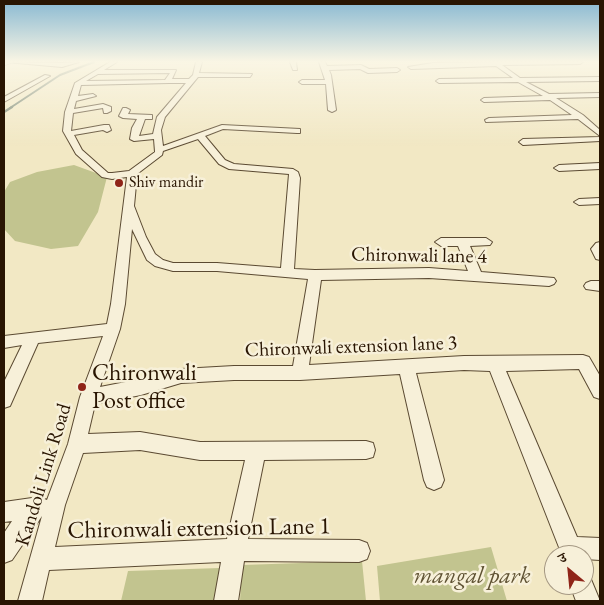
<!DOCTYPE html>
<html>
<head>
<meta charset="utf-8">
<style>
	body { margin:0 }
	#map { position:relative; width:604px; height:605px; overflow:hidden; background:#f2e8c4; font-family:"EB Garamond","Noto Serif Devanagari",serif }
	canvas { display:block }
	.frame { position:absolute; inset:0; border:5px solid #291502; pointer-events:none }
	.north { position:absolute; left:544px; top:545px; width:50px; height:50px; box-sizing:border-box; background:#f7f0d9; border:1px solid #a59883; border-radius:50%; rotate:332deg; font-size:14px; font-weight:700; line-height:20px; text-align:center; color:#291502 }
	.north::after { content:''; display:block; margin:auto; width:18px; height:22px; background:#8f2418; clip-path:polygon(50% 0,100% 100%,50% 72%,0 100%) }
</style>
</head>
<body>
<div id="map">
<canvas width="604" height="605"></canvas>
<div class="frame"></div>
<div class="north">उ</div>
</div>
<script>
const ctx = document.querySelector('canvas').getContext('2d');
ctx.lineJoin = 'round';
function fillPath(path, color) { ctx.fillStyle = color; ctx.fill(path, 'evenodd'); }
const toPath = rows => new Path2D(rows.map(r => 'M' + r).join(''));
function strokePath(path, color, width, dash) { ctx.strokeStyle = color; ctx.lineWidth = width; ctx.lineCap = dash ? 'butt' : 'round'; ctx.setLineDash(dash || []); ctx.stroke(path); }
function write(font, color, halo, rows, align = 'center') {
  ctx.font = font + ' "EB Garamond",serif'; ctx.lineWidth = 5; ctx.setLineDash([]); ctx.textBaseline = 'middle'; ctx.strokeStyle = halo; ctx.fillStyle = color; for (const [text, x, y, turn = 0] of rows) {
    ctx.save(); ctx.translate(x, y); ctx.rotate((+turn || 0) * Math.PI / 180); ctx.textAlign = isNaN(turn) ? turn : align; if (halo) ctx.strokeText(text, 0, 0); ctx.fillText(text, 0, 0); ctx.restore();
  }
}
const green = toPath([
	[74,165,107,177,98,212,78,246,51,249,15,241,4,229,4,192,10,182,37,172],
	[491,547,507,601,380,601,377,566],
	[362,561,366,601,240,601,242,565],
	[220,568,217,601,121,601,128,571]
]);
const streamFar1 = toPath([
	[10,108,60,75,94,62]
]);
const stream = toPath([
	[4,112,12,107]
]);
const minor = toPath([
	[6,62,62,63,79,62,62,67,6,62],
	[110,62,117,62,104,70,176,70,172,79,189,79,193,75,196,62,202,62,199,73,252,74,250,77,198,77,165,117,161,130,163,146,222,125,300,129,300,133,297,133,223,129,205,136,225,160,234,164,293,169,298,172,300,178,294,269,315,270,429,268,468,271,458,246,441,246,435,242,441,238,486,238,492,242,490,245,470,246,481,272,554,278,556,281,554,284,549,286,429,278,321,280,309,365,464,356,583,355,589,357,600,376,600,399,594,397,579,369,506,371,577,537,600,538,600,560,584,559,584,555,562,555,490,371,464,370,416,373,444,480,441,487,434,490,427,487,424,480,400,374,300,380,234,380,181,383,141,395,95,404,88,434,140,432,200,442,366,441,373,443,375,450,373,457,366,459,264,460,248,539,359,540,367,543,370,551,367,559,359,562,244,561,238,601,214,601,221,562,49,570,42,601,18,601,42,516,12,560,4,563,4,533,12,521,4,522,4,502,39,497,47,500,68,444,80,397,103,336,38,343,10,406,4,408,4,382,22,345,4,348,4,336,107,324,111,304,127,177,112,179,102,177,76,154,63,131,65,112,75,83,110,62],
	[170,73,165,80,86,81,98,74,170,73],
	[169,83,186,83,157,117,153,134,139,136,145,119,152,119,152,115,128,114,130,110,126,108,123,108,119,116,123,118,137,119,132,128,130,139,134,141,154,139,155,152,129,171,112,173,108,173,82,150,74,135,103,130,107,132,111,130,109,125,104,125,71,131,73,113,103,108,104,113,107,113,111,111,111,107,103,104,74,109,76,101,96,96,93,94,78,96,81,85,169,83],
	[198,139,219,164,229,169,289,174,281,268,217,263,173,263,163,260,155,254,146,237,134,206,137,174,162,155,163,151,198,139],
	[132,229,147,260,155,266,173,271,217,271,308,279,293,366,234,366,181,369,141,379,100,387,120,329,125,304,132,229],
	[140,450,200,460,245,460,227,539,55,547,65,505,83,453,140,450],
	[290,62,296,62,297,70,293,70,290,62],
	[319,62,325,62,327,66,361,65,369,69,397,68,400,70,397,72,368,73,360,69,329,70,331,75,336,110,332,112,328,110,326,84,302,84,299,82,302,80,325,80,319,62],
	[492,62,583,62,580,64,502,65,520,78,600,77,600,81,526,82,549,94,600,93,600,97,556,98,583,115,600,130,600,136,578,119,486,122,485,120,489,118,572,115,550,100,484,102,481,100,484,98,543,96,518,82,439,83,436,81,439,79,513,78,496,66,411,69,408,67,433,63,492,62],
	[45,75,50,76,4,102,4,97,45,75],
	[600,137,600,141,523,145,519,142,523,139,600,137],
	[600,163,600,169,559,171,554,168,559,165,600,163],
	[600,198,600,204,579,205,574,202,579,199,600,198],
	[600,242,600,260,596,259,591,249,596,243,600,242],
	[591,281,600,281,600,291,586,289,584,286,586,283,591,281],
	[584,574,590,577,600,601,576,601,570,585,584,585,584,574]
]);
const tertiary = toPath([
	[4,62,13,62,4,66,4,62]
]);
const markers = [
	[119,183,5,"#8f2418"],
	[82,387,5,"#8f2418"]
];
const farPoinames = [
	["Shiv mandir",129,183]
];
const streetNames = [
	["Chironwali lane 4",419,256,1],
	["Chironwali extension lane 3",351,347,-2],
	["Kandoli Link Road",44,475,-73]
];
const nearPoinames = [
	["Chironwali",92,373],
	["Post office",92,401]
];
const nearStreetnames = [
	["Chironwali extension Lane 1",199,529,-1]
];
const nearParknames = [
	["mangal park",472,576]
];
fillPath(green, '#c2c48f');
strokePath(streamFar1, '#6d7c6b', 2);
strokePath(stream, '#6d7c6b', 2.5);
strokePath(minor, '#5b4a32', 2);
strokePath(tertiary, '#5b4a32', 1);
fillPath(minor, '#f7f0d9');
fillPath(tertiary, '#f7f0d9');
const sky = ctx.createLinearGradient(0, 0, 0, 146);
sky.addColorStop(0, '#89b9d2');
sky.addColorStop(0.42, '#f9f5e4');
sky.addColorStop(1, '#f9f5e400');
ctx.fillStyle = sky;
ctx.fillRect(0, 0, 604, 146);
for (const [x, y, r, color] of markers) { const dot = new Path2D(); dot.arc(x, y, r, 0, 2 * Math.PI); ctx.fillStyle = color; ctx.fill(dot); strokePath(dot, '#f7f0d9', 2); }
write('16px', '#291502', '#f7f0d9', farPoinames, 'left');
write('20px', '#291502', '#f7f0d9', streetNames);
write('24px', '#291502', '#f7f0d9', nearPoinames, 'left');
write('24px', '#291502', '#f7f0d9', nearStreetnames);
write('italic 24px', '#5f5233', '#f7f0d9', nearParknames);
</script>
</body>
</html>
